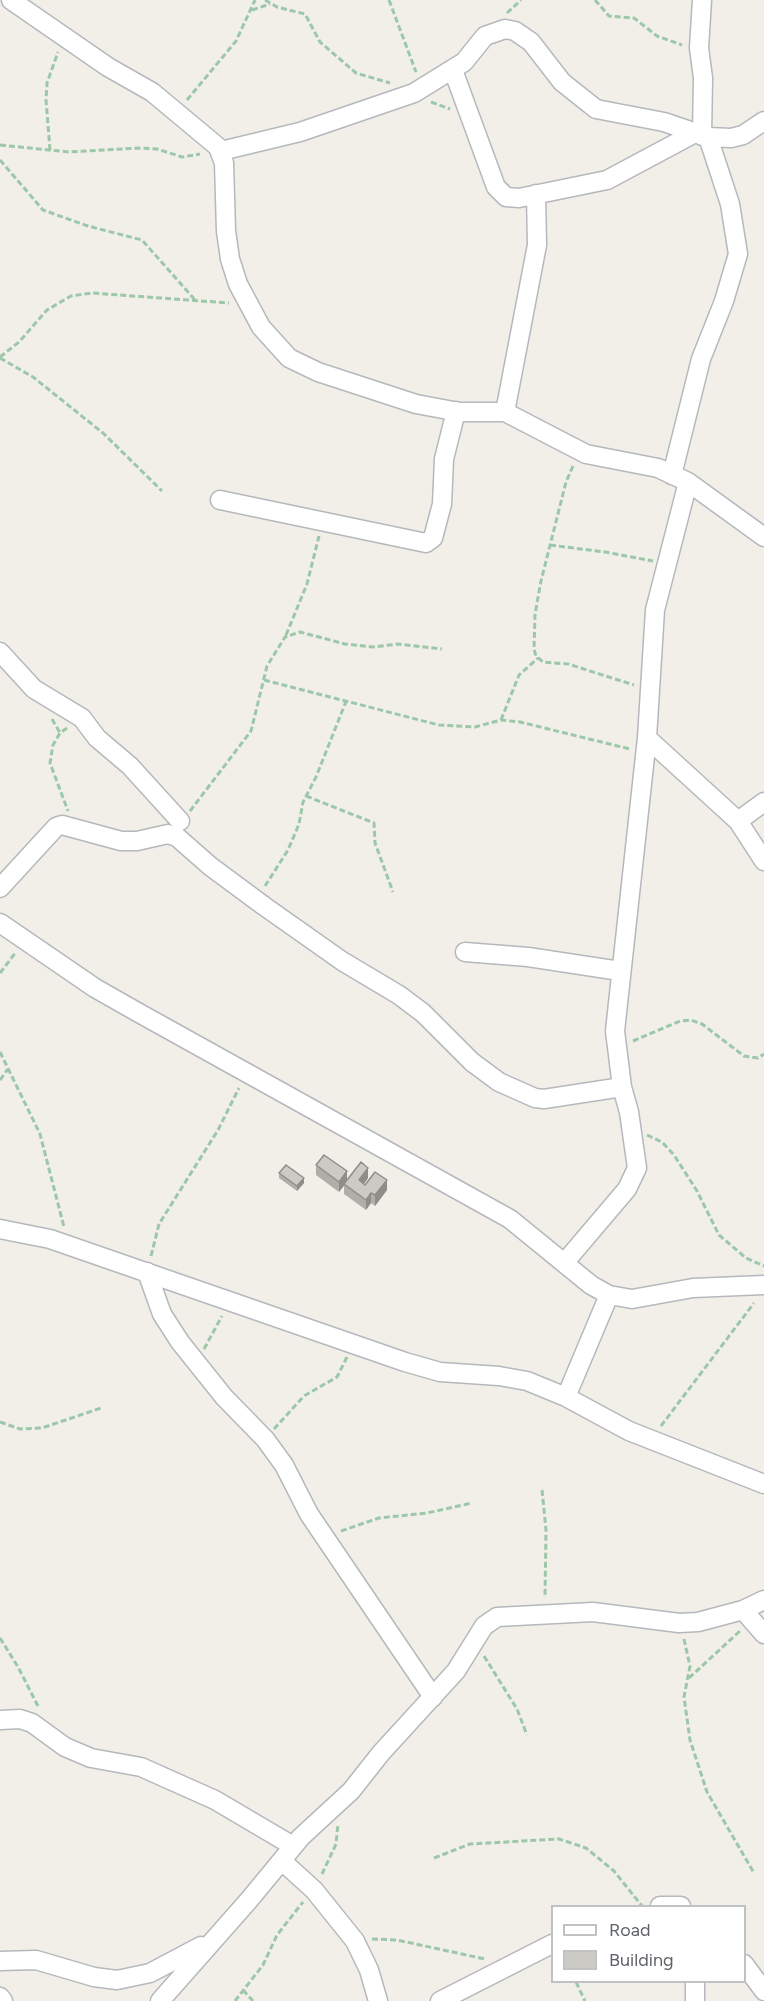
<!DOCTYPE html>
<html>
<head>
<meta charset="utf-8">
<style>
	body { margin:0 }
	#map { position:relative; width:764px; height:2001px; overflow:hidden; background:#f1efe8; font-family:Figtree,sans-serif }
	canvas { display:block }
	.legend { position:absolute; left:551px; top:1905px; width:195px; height:78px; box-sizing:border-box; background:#fff; border:2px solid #bfc1c3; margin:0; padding:8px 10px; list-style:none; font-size:18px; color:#5f6368 }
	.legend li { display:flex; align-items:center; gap:12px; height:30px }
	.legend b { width:30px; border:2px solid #bfc1c3 }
</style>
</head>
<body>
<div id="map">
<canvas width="764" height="2001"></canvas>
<ul class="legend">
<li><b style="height:8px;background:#fff"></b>Road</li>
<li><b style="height:16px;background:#cccac5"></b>Building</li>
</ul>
</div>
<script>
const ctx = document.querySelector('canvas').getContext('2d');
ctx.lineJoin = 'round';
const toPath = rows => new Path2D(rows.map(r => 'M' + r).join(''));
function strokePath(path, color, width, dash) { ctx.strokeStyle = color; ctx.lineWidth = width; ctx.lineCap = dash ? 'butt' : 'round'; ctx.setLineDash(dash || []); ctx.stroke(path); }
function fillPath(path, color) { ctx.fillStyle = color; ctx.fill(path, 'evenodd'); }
const path = toPath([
	[265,0,277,7,305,14,320,42,356,73,390,83],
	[389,0,416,72],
	[595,0,609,16,634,18,657,36,682,45],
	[252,10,270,4],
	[507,13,521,0],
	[187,100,236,41,255,0],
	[431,102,450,109],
	[0,145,69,152,138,148,157,149,182,157,200,154],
	[50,150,46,100,47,83,58,52],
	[0,160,43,210,88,226,142,240,195,300],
	[0,357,19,342,47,310,71,296,92,293,229,303],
	[0,358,33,377,103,433,162,491],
	[573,466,566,482,541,581,535,614,534,649,536,656,543,662,568,664,634,685],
	[550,545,605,552,653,561],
	[286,635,307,584,319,536],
	[264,680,439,725,475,727,501,720,520,722,630,749],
	[52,719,60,733],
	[501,720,519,675,538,658],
	[67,728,60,733,53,745,50,763,68,811],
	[306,796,374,823,375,843,393,892],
	[190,811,251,731,267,666,285,637,300,632,345,644,373,647,398,644,442,649],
	[265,886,288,850,299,824,303,802,316,777,347,699],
	[0,973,16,952],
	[633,1041,680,1021,691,1020,702,1024,744,1056,758,1058,764,1054],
	[0,1052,40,1134,64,1227],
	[0,1080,8,1069],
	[647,1135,662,1142,674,1155,697,1191,719,1235,746,1258,764,1266],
	[151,1256,159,1224,218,1130,239,1088],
	[204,1349,222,1316],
	[0,1422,20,1429,42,1428,101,1408],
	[661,1426,754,1303],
	[274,1429,304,1396,337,1377,347,1357],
	[542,1490,546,1530,545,1598],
	[341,1531,379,1518,427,1513,472,1503],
	[0,1638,18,1667,39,1708],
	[684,1639,690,1666,684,1697,690,1740,707,1792,754,1873],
	[484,1656,517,1709,527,1735],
	[689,1678,741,1630],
	[434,1858,470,1844,559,1839,586,1848,614,1871,642,1906],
	[322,1874,336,1844,338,1824],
	[372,1939,397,1940,485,1959],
	[576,1982,585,2001],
	[243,1990,253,2001],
	[235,2001,263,1965,277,1935,303,1902]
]);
const minor = toPath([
	[11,0,108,67,152,92,218,147,224,163,226,231,230,259,238,284,261,327,289,358,318,372,416,404,459,412,505,412,586,454,658,468,688,482,764,537],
	[702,0,699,48,703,78,702,136],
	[453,70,496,187,506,197,519,198,607,180,695,133],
	[221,151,300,132,414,93,464,62,485,36,505,29,515,31,531,42,562,82,596,109,664,122,708,137,731,138,743,135,764,121],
	[505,412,537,245,536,194],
	[672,475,701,359,724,301,738,254,730,204,708,137],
	[220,500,426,543,433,538,442,504,444,459,456,411],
	[0,652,34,689,82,718,97,738,130,766,180,821],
	[647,738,738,821,764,861],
	[738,821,764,802],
	[0,888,56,827,62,825,121,841,137,841,168,834,177,837,210,866,264,906,342,961,399,995,423,1013,472,1062,499,1082,535,1098,544,1099,622,1087],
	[0,923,95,988,139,1013,510,1219,591,1285,609,1295,632,1299,693,1288,764,1285],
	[465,952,528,957,620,971],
	[0,1229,50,1239,405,1362,440,1372,499,1376,527,1381,566,1397,629,1431,764,1484],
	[565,1262,627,1189,637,1168,629,1112,622,1087,615,1031,647,738,655,610,688,482],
	[147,1272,162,1314,180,1342,224,1397,265,1439,284,1465,309,1514,433,1697],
	[566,1397,609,1295],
	[743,1610,764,1634],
	[0,1720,20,1719,32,1723,65,1747,91,1758,141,1767,215,1800,293,1846],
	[282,1861,314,1890,355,1941,369,1970,378,2001],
	[660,1906,681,1906],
	[0,1961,36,1960,94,1977,117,1980,150,1973,201,1946],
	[744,1964,764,1991],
	[695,1982,695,2001],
	[0,1997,3,2001],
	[160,2001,249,1900,301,1837,351,1791,381,1753,456,1671,484,1626,497,1617,593,1612,679,1623,698,1622,743,1610,764,1600],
	[440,2001,552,1944]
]);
const wall = toPath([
	[316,1165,347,1181,368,1178,364,1184,387,1190,375,1206,371,1203,366,1210,344,1194,344,1185,339,1192,316,1175],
	[279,1173,304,1183,297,1191,279,1178]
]);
const shadedWall = toPath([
	[368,1168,368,1178,359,1190,359,1180],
	[347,1171,347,1182,339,1192,339,1182],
	[304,1178,304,1183,297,1191,297,1186],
	[387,1180,387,1190,375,1206,375,1195],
	[371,1193,371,1203,366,1210,366,1200]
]);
const building = toPath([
	[324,1155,347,1171,339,1182,316,1165,324,1155],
	[361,1162,368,1168,359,1180,365,1185,375,1172,387,1180,375,1195,371,1193,366,1200,344,1184,361,1162],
	[286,1165,304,1178,297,1186,279,1173,286,1165]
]);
strokePath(minor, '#b5b8bc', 21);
strokePath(path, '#9cc7a9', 3, [6, 3]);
strokePath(minor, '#fff', 18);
fillPath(wall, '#afaea9');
fillPath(shadedWall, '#8f8d8a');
fillPath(building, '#cccac5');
strokePath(building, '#8f8d8a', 1.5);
</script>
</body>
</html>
